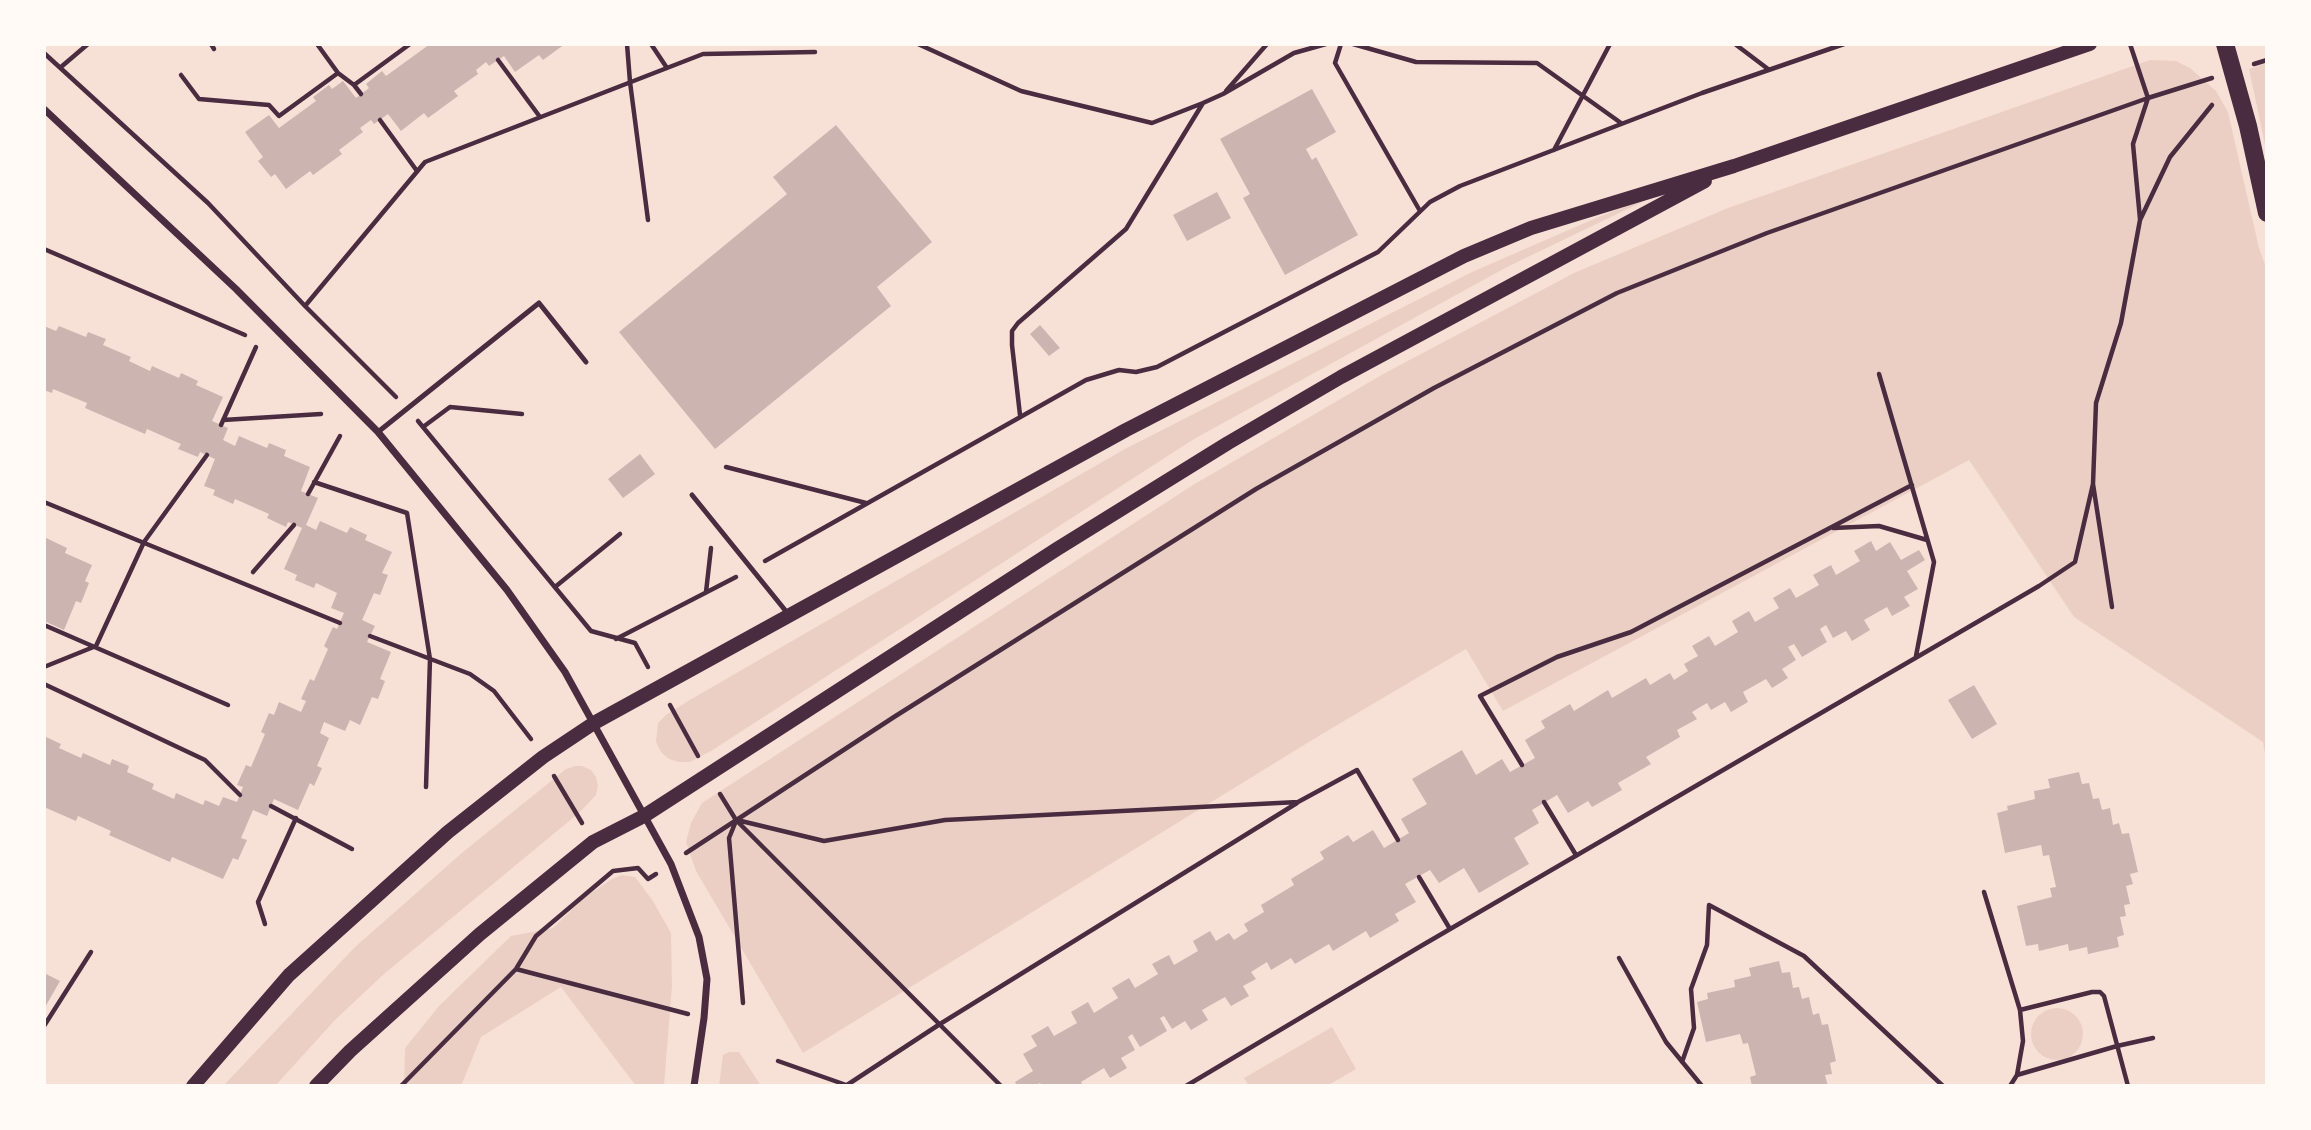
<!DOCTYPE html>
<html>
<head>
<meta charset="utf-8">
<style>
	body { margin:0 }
	#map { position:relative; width:2311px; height:1130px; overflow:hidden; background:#f7e1d7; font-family:"Public Sans",sans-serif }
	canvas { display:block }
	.frame { position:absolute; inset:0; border:46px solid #fffaf5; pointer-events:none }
</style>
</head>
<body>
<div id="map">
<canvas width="2311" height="1130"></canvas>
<div class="frame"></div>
</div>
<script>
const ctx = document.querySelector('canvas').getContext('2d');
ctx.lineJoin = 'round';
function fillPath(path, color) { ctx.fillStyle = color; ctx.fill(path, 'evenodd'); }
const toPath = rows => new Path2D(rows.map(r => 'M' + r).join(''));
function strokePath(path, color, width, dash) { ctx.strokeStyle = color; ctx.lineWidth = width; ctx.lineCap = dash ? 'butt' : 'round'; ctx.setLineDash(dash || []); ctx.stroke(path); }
const green = toPath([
	[2150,60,2176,61,2190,68,2216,91,2228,112,2259,248,2267,270,2267,766,2263,742,2074,617,1969,460,1503,711,1466,649,1322,734,803,1053,696,871,686,842,691,823,702,803,1193,485,1385,373,1574,273,1728,208],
	[2267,63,2267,154,2249,69],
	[1663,192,1507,267,1194,439,711,751,690,762,679,762,669,759,661,752,656,742,658,723,666,715,688,701,1123,450,1472,272,1596,218],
	[575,766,582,766,591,770,596,777,598,786,596,795,580,812,384,974,336,1019,275,1086,223,1086,355,947,463,852,566,769],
	[622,875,635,877,653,901,671,933,672,986,664,1086,636,1086,561,987,481,1037,461,1086,404,1086,405,1048,439,1006,511,936,553,928,585,897,612,879],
	'2031 1034a26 26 0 1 1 52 0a26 26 0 1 1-52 0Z',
	[1332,1027,1356,1069,1327,1086,1249,1086,1244,1078],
	[729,1052,739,1052,761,1086,719,1086,723,1055]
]);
const building = toPath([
	[430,44,565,44,543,60,539,55,515,72,504,56,489,66,486,62,476,70,478,74,454,91,458,96,428,118,424,113,401,131,388,114,374,124,371,120,360,128,363,132,339,150,342,154,313,175,310,171,286,189,275,174,271,177,258,161,263,157,245,132,269,115,279,128,316,101,313,97,329,85,332,89,343,81,356,98,369,88,366,84,382,71,386,76],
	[1312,89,1336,132,1306,149,1312,160,1316,157,1358,235,1285,275,1243,198,1250,194,1220,139],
	[836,125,932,242,877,287,891,306,715,449,619,332,787,194,773,177],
	[1217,192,1231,218,1187,241,1173,215],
	[1040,325,1060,348,1049,356,1030,334],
	[44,326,56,331,59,326,86,337,88,332,106,339,103,345,131,357,129,361,150,371,152,366,179,378,181,373,198,381,196,385,223,397,212,421,228,428,223,440,235,446,239,436,267,448,269,443,286,450,284,456,310,467,301,491,318,498,306,525,316,530,320,521,347,533,350,527,367,535,365,540,392,552,382,573,388,575,380,595,374,593,362,620,375,626,367,642,391,652,380,679,385,681,378,699,372,697,360,725,350,720,345,731,324,722,320,733,329,738,317,766,322,768,314,786,310,783,298,810,274,799,267,816,253,810,241,838,247,840,238,860,233,858,223,879,172,857,170,862,109,835,111,831,78,816,76,821,44,807,44,736,61,744,59,748,81,758,83,753,110,765,112,759,129,766,127,772,154,784,152,789,174,799,176,793,203,805,205,800,219,806,223,797,237,802,243,787,237,785,246,765,251,767,265,734,261,732,269,713,274,715,279,702,301,712,306,701,301,699,310,679,314,681,328,649,324,646,333,627,337,629,344,613,331,608,337,593,316,583,314,588,295,580,297,575,284,569,302,528,288,522,286,527,267,518,269,514,235,499,233,504,213,495,215,490,204,486,215,459,200,452,198,457,178,449,181,444,147,429,145,434,85,408,87,403,53,389,52,393,44,390],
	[640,454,655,474,623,498,608,479],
	[44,537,67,548,65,553,92,565,85,581,89,583,81,603,76,601,64,630,44,621],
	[1871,541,1876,551,1890,542,1901,560,1919,550,1925,560,1907,571,1918,589,1904,597,1910,606,1892,616,1887,607,1864,620,1870,630,1852,641,1846,631,1833,638,1826,625,1820,629,1827,642,1802,657,1794,644,1788,647,1796,660,1782,669,1788,678,1772,688,1766,679,1743,692,1748,702,1731,712,1725,702,1711,710,1707,703,1692,712,1697,719,1677,730,1680,737,1646,757,1651,764,1618,783,1622,790,1592,807,1588,801,1568,813,1557,795,1532,810,1539,823,1514,838,1529,864,1479,893,1464,868,1439,883,1430,870,1405,884,1416,902,1395,914,1399,921,1370,938,1366,931,1333,951,1329,944,1295,964,1291,958,1271,970,1267,962,1251,972,1256,979,1243,986,1249,996,1231,1006,1225,997,1202,1010,1208,1020,1191,1030,1185,1021,1172,1029,1164,1016,1160,1018,1167,1031,1140,1047,1132,1034,1128,1037,1135,1050,1121,1058,1127,1068,1110,1078,1104,1068,1081,1082,1083,1086,1042,1086,1040,1083,1035,1086,1017,1086,1015,1082,1033,1071,1023,1054,1037,1046,1031,1036,1048,1026,1054,1036,1077,1023,1071,1012,1088,1002,1094,1013,1118,998,1112,988,1129,978,1135,988,1158,974,1152,964,1169,955,1174,965,1198,951,1193,941,1210,931,1216,941,1229,933,1234,940,1248,931,1244,924,1264,912,1261,905,1294,885,1291,879,1324,859,1320,852,1348,835,1353,842,1373,830,1384,848,1409,833,1401,819,1427,804,1412,779,1462,750,1476,775,1502,759,1510,772,1535,758,1525,740,1545,728,1541,721,1570,704,1574,711,1608,690,1612,698,1646,678,1650,685,1670,673,1674,680,1688,671,1684,664,1698,656,1692,646,1709,636,1715,646,1738,632,1732,621,1749,611,1755,622,1779,608,1773,598,1790,588,1796,598,1819,585,1813,575,1831,565,1836,575,1860,561,1854,551],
	[1974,685,1997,724,1972,739,1948,700],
	[2079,772,2082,784,2089,783,2093,799,2099,798,2102,810,2110,808,2113,825,2119,823,2122,834,2129,833,2138,872,2130,874,2133,884,2126,886,2130,904,2124,905,2126,916,2120,917,2124,935,2117,937,2119,947,2088,954,2087,947,2069,951,2068,944,2039,951,2038,944,2026,946,2017,906,2052,897,2050,888,2056,887,2049,855,2043,856,2041,845,2005,853,1997,813,2008,810,2007,806,2035,799,2034,791,2050,788,2048,779],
	[1779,961,1782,973,1790,972,1793,988,1799,987,1802,999,1809,997,1813,1015,1819,1013,1822,1025,1828,1024,1836,1061,1830,1063,1832,1074,1825,1075,1828,1086,1752,1086,1750,1077,1756,1075,1748,1043,1743,1044,1740,1034,1706,1042,1697,1002,1708,999,1707,993,1735,987,1734,980,1751,976,1749,968],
	[44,973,60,981,44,1009]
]);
const path = toPath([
	[211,44,214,49],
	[317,44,338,73],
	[627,44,630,82,648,220],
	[651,44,667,68],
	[918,44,1021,91,1152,123,1203,103],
	[1341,44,1335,63,1420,211],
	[1353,44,1416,62,1537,63,1621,123],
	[1735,44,1768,69],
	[2130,44,2148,98,2133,144,2140,219],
	[44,53,208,203,305,306,396,397],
	[498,60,540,117],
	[2254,64,2267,60],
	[61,67,88,44],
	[181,75,199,99,269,105,279,116,338,73,354,85,410,44],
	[354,85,361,94],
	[1226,91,1267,44],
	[380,120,417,171],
	[1554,150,1610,44],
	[44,249,245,335],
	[305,306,425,162,703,54,815,52],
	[1879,374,1934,562,1916,656],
	[1020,415,1012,345,1012,331,1018,323,1126,229,1203,103,1223,94,1294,53,1326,44],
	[223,420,321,414],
	[418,421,591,631,635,643,648,667],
	[221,425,256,347],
	[423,427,450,407,522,414],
	[726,467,866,503],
	[314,482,407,513,430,659,426,787],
	[308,494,340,436],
	[44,502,340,623],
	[1833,528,1879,526,1927,540],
	[765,561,1086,380,1119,370,1136,372,1157,367,1378,252,1430,202,1460,186,1702,93,1844,44],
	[253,572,294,525],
	[555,587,620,534],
	[706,592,711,548],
	[2112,607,2093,484,2096,403,2121,323,2140,220,2170,157,2212,105],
	[44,625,228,705],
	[370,636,470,674,494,691,531,739],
	[616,639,736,577],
	[44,667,96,646,144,542,207,455],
	[44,684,205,760,240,795],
	[670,705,698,756],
	[1522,765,1480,696,1557,657,1631,632,1912,485],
	[554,776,582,823],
	[720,794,736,820,1001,1086],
	[1544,802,1576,855],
	[271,806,352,849],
	[737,820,824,841,945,820,1298,802,1357,770,1398,840],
	[736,821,729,838,743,1003],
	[686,853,894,717,1256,489,1434,388,1617,293,1767,233,2148,98,2212,78],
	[1419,877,1450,929],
	[1984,892,2020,1010,2023,1041,2017,1075,2010,1086],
	[265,924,258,902,296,818],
	[1619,958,1666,1042,1702,1086],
	[516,969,688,1014],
	[2020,1010,2092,992,2100,992,2104,996,2128,1086],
	[44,1026,91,952],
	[778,1061,849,1086],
	[1682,1062,1694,1028,1691,989,1707,945,1709,905,1804,956,1943,1086],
	[2017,1075,2117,1046,2153,1038],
	[847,1085,940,1024,1297,803],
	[401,1086,516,969,536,936,613,871,638,868,648,879,656,874],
	[1186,1086,1421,946,2039,586,2075,562,2093,484]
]);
const service = toPath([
	[378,432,539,303,586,362],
	[692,495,789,615]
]);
const minor = toPath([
	[44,109,236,289,378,432,507,590,565,672,671,864,699,937,707,979,704,1018,694,1086]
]);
const secondary = toPath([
	[193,1086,289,975,448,832,543,757,594,723,1126,430,1464,256,1531,228,1734,166,2090,44],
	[316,1086,350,1051,480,934,593,842,644,816,1057,549,1228,443,1341,377,1705,181]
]);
const primary = toPath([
	[2225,44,2248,126,2267,213]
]);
fillPath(green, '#ebcfc5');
fillPath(building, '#ccb4b1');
strokePath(path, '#4a2c40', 4.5);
strokePath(service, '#4a2c40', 5);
strokePath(minor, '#4a2c40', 7);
strokePath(secondary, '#4a2c40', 14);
strokePath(primary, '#4a2c40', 18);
</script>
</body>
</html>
